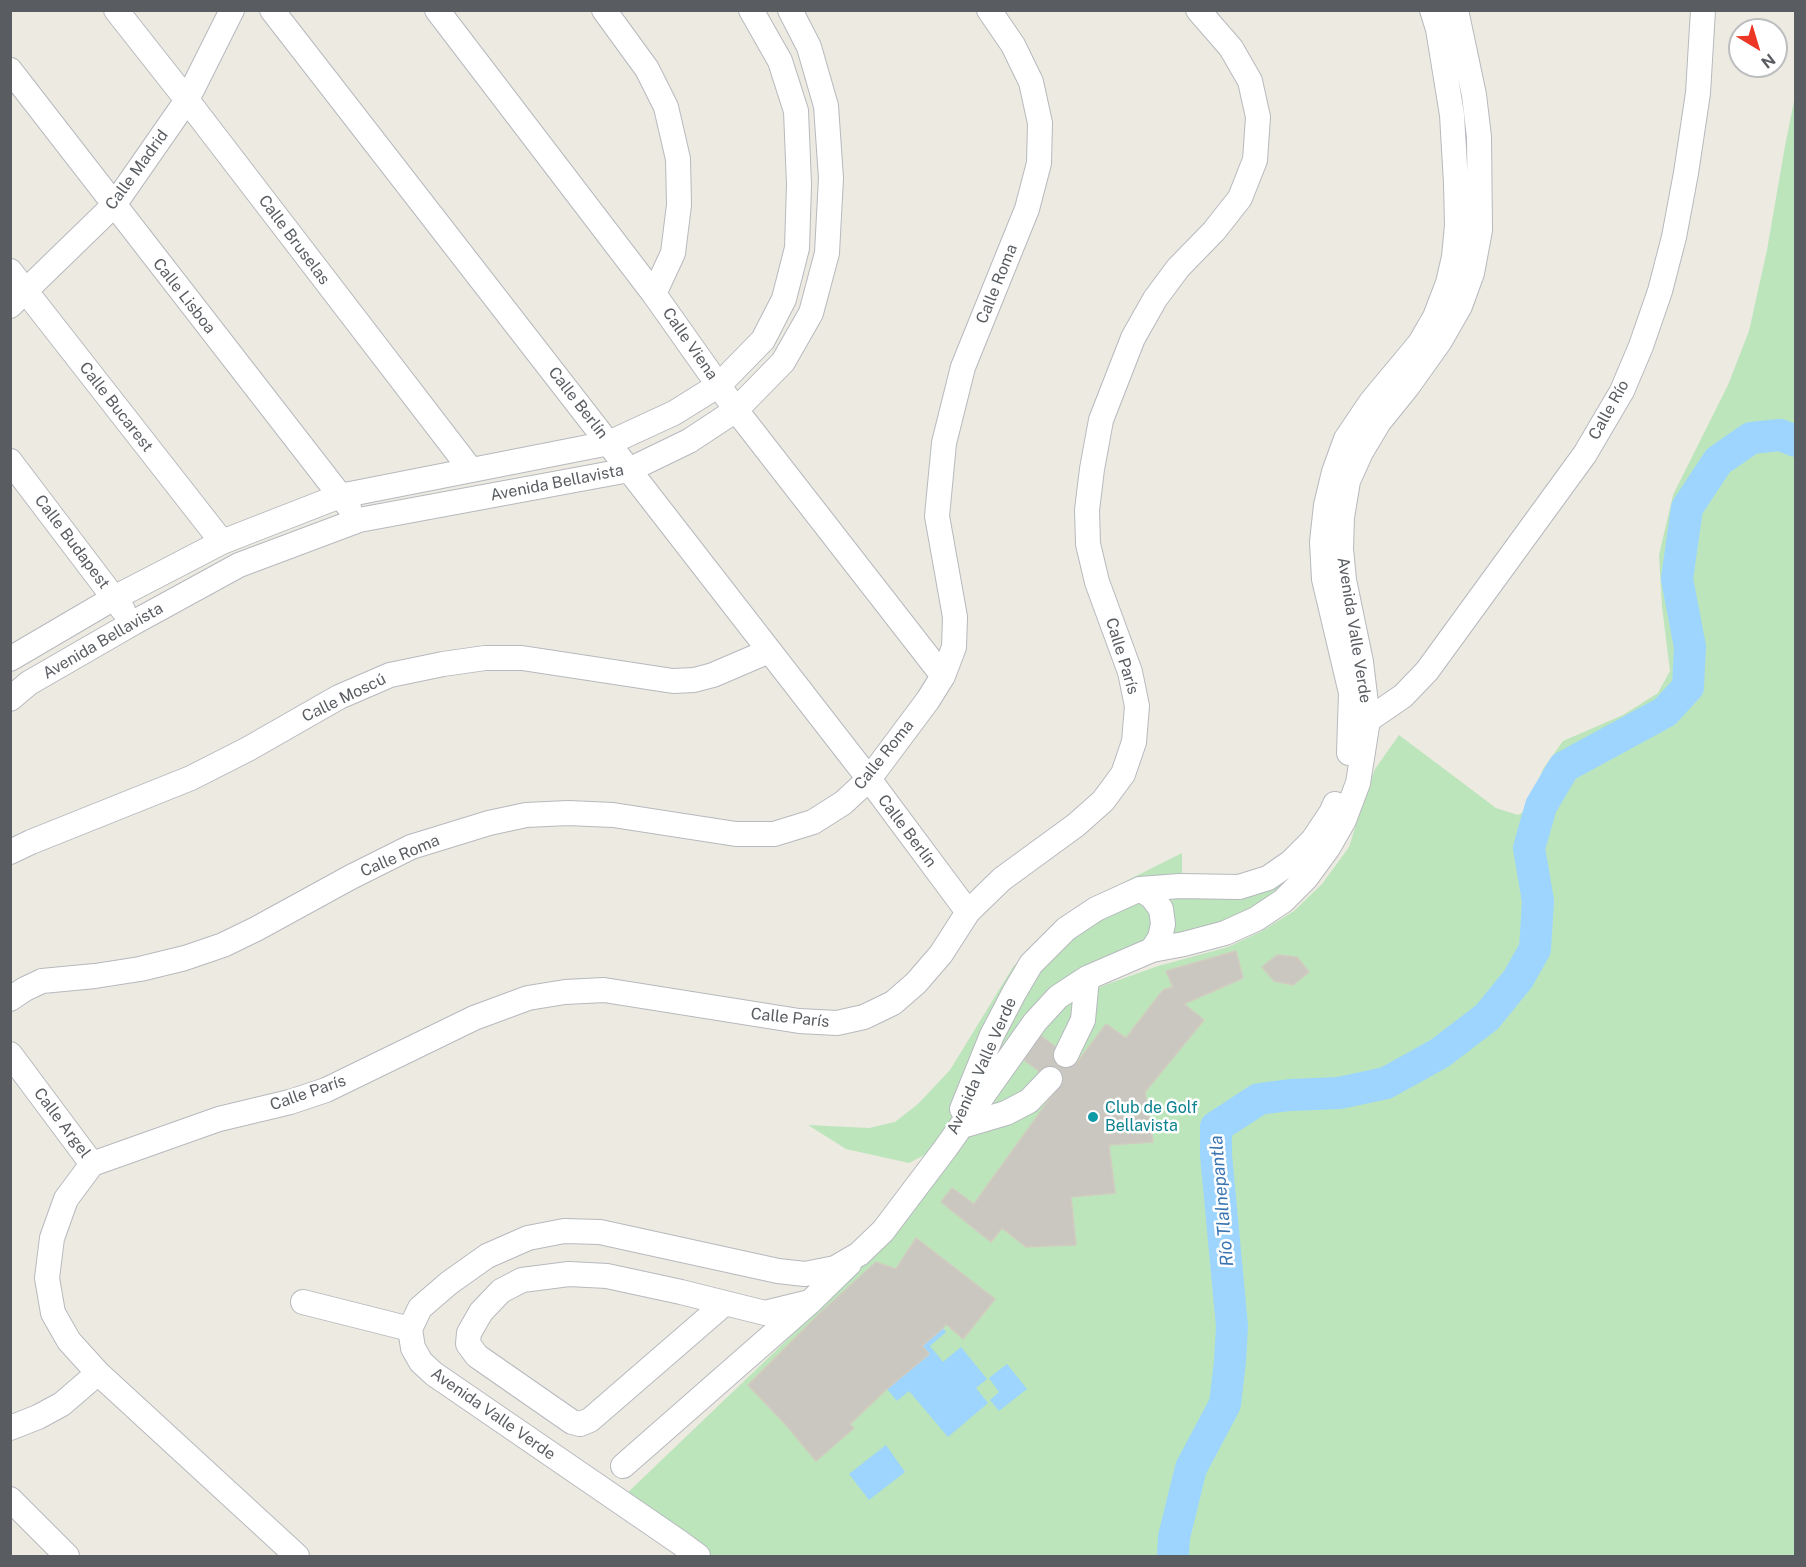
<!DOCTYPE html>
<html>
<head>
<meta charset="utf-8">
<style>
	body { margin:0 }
	#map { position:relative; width:1806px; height:1567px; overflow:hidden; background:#edeae1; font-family:"Public Sans",sans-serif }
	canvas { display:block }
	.frame { position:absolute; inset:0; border:12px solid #595d62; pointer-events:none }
	.north { position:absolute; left:1728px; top:18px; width:60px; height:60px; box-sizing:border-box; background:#fff; border:2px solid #bdbec0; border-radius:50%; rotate:142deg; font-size:16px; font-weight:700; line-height:24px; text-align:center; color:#595d62 }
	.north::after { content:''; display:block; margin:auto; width:21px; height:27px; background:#ec3727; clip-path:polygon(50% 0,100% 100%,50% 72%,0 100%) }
</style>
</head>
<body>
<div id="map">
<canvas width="1806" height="1567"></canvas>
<div class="frame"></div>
<div class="north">N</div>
</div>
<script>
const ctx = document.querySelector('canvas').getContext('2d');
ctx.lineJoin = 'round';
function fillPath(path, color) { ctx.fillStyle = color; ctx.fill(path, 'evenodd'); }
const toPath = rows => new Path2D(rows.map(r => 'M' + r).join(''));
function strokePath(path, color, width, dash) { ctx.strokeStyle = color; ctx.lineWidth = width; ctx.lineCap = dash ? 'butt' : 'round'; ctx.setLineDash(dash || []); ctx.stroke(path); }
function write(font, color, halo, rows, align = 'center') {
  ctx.font = font + ' "Public Sans",sans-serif'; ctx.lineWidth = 5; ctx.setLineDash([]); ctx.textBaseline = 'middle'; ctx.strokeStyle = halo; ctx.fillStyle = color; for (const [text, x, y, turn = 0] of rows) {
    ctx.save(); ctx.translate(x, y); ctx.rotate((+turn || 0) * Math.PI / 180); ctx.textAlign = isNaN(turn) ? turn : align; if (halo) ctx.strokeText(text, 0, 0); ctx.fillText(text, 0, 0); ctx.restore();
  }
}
const green = toPath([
	[1795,96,1795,1556,706,1556,622,1498,813,1315,1046,1027,1068,1004,1102,986,1158,966,1228,947,1260,932,1294,911,1322,884,1349,847,1366,792,1375,769,1399,735,1496,808,1518,815,1528,809,1543,769,1563,741,1623,715,1658,693,1670,671,1662,607,1659,555,1673,495,1728,385,1749,331,1767,250,1785,146],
	[1219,1187,1232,1326,1230,1355,1218,1188],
	[1324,831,1287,894,1182,943,1155,919,1147,949,1085,974,942,1146,909,1163,846,1149,808,1125,869,1128,895,1122,918,1104,950,1070,1013,967,1051,927,1090,899,1182,853,1182,892,1231,893]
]);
const water = toPath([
	[943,1328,946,1332,930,1346,943,1362,961,1347,987,1379,976,1388,988,1403,948,1437,909,1391,897,1401,887,1389,929,1354,922,1346],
	[1007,1364,1027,1389,999,1411,990,1400,999,1392,989,1378],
	[886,1445,905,1472,869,1500,849,1474]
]);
const river = toPath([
	[1173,1556,1174,1537,1191,1468,1225,1404,1230,1361,1232,1326,1216,1155,1216,1127,1259,1099,1290,1095,1339,1093,1386,1083,1440,1053,1487,1017,1518,979,1535,949,1538,901,1529,848,1541,806,1564,767,1665,712,1688,687,1690,647,1677,579,1687,508,1718,461,1751,438,1780,435,1796,441]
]);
const building = toPath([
	[1236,951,1243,978,1184,1004,1204,1020,1145,1092,1153,1142,1109,1145,1115,1193,1071,1197,1076,1245,1026,1247,1002,1228,991,1242,941,1202,952,1188,974,1204,1059,1086,1024,1060,1040,1035,1077,1063,1106,1024,1126,1038,1163,990,1173,987,1166,971,1236,951],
	[1277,955,1297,957,1309,972,1293,985,1274,981,1262,967,1277,955],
	[916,1238,995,1299,963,1339,946,1324,943,1328,922,1346,929,1354,887,1389,850,1424,854,1428,816,1461,786,1425,748,1385,820,1313,876,1262,896,1269,916,1238]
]);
const minor = toPath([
	[116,10,187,100,471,470],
	[272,10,869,779,968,912],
	[437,10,654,294,736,410,943,676],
	[604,10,647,69,666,107,678,159,679,205,673,253,654,294],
	[10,70,349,507],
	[10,271,222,542],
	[10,306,114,205,187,100,232,10],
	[10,461,123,610],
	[10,659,114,598,222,542,340,496,609,443,674,413,719,385,763,340,784,299,797,248,799,184,796,111,780,61,751,10],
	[10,699,29,683,133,623,239,565,359,520,629,470,689,441,736,410,783,362,811,313,827,253,831,178,826,106,809,47,790,10],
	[1356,722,1368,720,1403,696,1427,671,1585,454,1622,391,1641,346,1660,291,1674,237,1686,173,1698,93,1703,10],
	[1349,753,1351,693,1324,579,1322,542,1326,505,1334,472,1346,439,1371,402,1420,343,1435,317,1448,283,1454,257,1457,225,1456,183,1452,115,1438,29,1432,10],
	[10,852,31,842,191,778,248,749,339,697,390,675,443,664,485,658,522,658,673,681,694,680,713,675,769,651],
	[1140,889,1152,897,1161,909,1163,924,1160,938,1152,950],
	[10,999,25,989,42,981,95,976,140,969,185,958,223,945,256,929,351,877,411,847,489,823,526,815,568,813,613,815,736,834,774,834,813,822,843,803,869,779,928,700,943,676,954,647,955,617,937,516,944,443,963,367,1027,209,1039,163,1040,123,1031,82,1013,45,989,10],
	[10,1054,92,1164],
	[1066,1055,1083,1020,1087,978],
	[962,1109,992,1035,1014,993,1031,964,1066,929,1096,909,1140,889,1180,886,1239,887,1268,878,1291,862,1313,840,1331,813,1335,804],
	[962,1126,1006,1113,1029,1101,1050,1079],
	[303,1302,410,1329],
	[724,1304,590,1420,580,1424,572,1422,477,1356,468,1344,469,1333,481,1312,501,1291,522,1280,569,1274,607,1276,681,1292,765,1313,810,1302],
	[10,1428,38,1417,62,1404,98,1373],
	[623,1466,810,1302,849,1264],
	[10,1499,67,1556],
	[297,1556,98,1373,69,1341,53,1313,47,1278,52,1238,66,1199,92,1164,219,1119,290,1102,326,1090,474,1018,528,998,565,992,604,990,799,1021,837,1023,864,1017,893,1003,916,983,941,954,968,912,1002,879,1076,825,1103,801,1123,774,1134,742,1137,706,1130,672,1097,582,1088,544,1087,510,1092,469,1101,420,1133,338,1155,299,1178,268,1214,231,1240,198,1255,160,1258,117,1250,81,1231,48,1198,10],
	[698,1556,679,1542,434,1374,421,1362,413,1348,410,1329,420,1308,449,1283,487,1256,528,1238,564,1231,600,1232,778,1271,805,1274,835,1268,859,1254,883,1231,945,1149,1035,1022,1058,997,1087,978,1152,950,1184,944,1225,933,1256,919,1283,901,1306,878,1328,848,1344,820,1358,783,1368,720,1361,662,1344,580,1341,549,1342,517,1348,481,1361,452,1379,422,1408,386,1440,341,1460,306,1472,273,1480,230,1479,137,1474,95,1456,10]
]);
const markers = [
	[1093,1117,6,"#0f9aa8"]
];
const streetNames = [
	["Calle Madrid",137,170,-54],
	["Calle Bruselas",294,240,53],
	["Calle Roma",997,284,-68],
	["Calle Lisboa",184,296,52],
	["Calle Viena",690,344,55],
	["Calle Berlín",578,403,52],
	["Calle Bucarest",116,407,52],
	["Calle Río",1609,410,-61],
	["Avenida Bellavista",557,483,-11],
	["Calle Budapest",72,542,53],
	["Avenida Valle Verde",1354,630,81],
	["Avenida Bellavista",103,641,-30],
	["Calle París",1122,656,73],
	["Calle Moscú",344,698,-26],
	["Calle Roma",884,755,-51],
	["Calle Berlín",907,831,53],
	["Calle Roma",400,856,-23],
	["Calle París",790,1018,6],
	["Avenida Valle Verde",982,1066,-66],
	["Calle París",308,1093,-19],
	["Calle Argel",62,1123,53],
	["Avenida Valle Verde",493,1414,35]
];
const cultureNames = [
	["Club de Golf",1105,1108],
	["Bellavista",1105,1126]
];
const waterNames = [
	["Río Tlalnepantla",1222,1201,-95]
];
fillPath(green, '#bce5bc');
fillPath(water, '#9ed5ff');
strokePath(river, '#9ed5ff', 32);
fillPath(building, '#cac7c0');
strokePath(building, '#d1ccbf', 1.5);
strokePath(minor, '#b6b9be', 26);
strokePath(minor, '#fff', 24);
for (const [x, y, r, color] of markers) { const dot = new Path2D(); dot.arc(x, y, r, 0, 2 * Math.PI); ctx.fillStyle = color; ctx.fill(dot); strokePath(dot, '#fff', 2); }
write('16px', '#595d62', '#fff', streetNames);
write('16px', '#0d838f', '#fff', cultureNames, 'left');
write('italic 18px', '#3a75b2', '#fff', waterNames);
</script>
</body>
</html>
